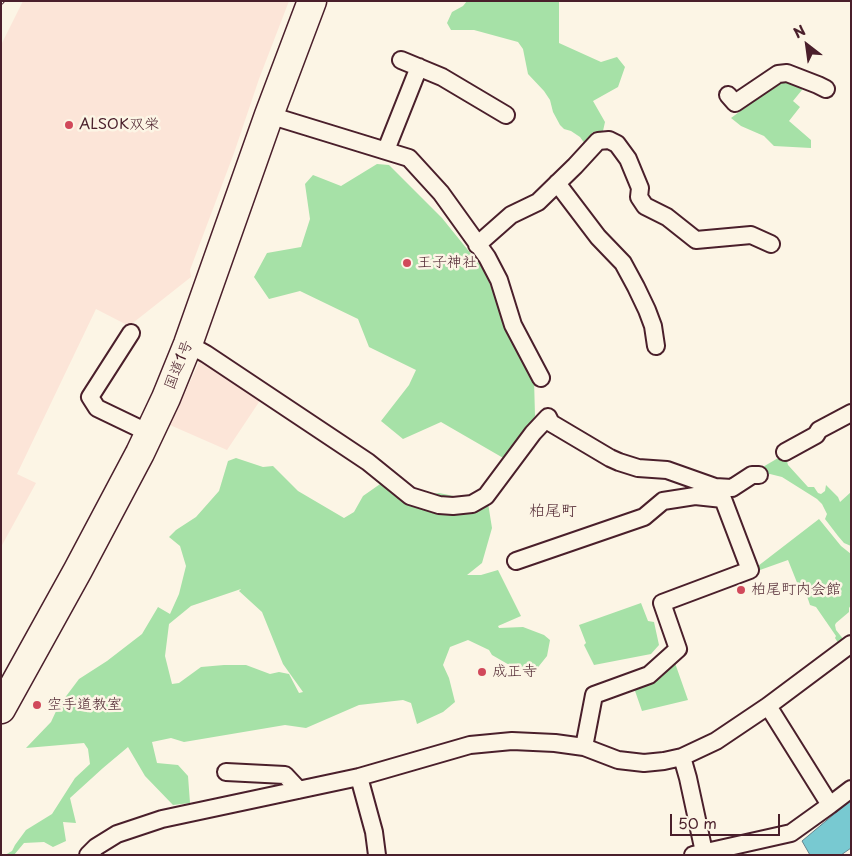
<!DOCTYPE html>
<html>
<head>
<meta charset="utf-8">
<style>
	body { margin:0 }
	#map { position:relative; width:852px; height:856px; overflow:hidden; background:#fcf5e5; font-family:"Playpen Sans",sans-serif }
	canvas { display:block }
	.frame { position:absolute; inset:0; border:2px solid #4a1f2b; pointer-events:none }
	.north { position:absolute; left:782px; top:20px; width:50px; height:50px; -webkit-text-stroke:4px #fcf5e5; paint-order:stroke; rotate:330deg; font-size:14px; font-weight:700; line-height:20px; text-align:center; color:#4a1f2b }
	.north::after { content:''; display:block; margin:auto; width:18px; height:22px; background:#4a1f2b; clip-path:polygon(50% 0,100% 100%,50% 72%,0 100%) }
	.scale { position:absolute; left:670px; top:814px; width:110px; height:22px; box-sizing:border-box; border:2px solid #4a1f2b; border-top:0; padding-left:6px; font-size:15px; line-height:18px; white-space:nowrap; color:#4a1f2b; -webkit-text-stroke:4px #fcf5e5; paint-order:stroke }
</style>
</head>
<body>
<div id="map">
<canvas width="852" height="856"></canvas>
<div class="frame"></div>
<div class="north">N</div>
<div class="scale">50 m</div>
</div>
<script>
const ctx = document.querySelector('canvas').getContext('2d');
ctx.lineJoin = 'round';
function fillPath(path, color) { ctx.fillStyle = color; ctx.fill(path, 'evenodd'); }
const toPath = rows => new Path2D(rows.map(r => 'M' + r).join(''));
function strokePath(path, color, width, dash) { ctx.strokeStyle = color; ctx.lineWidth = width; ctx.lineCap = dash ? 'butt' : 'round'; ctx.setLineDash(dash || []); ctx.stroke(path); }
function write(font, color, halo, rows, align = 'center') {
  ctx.font = font + ' "Playpen Sans","Klee One",sans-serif'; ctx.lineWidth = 5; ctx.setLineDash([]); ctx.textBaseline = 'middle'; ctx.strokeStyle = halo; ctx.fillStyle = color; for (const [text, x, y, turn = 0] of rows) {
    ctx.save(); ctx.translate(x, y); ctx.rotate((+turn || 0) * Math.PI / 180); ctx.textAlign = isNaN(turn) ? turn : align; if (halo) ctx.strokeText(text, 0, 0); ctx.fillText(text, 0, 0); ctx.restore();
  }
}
const built = toPath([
	[23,1,289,1,259,79,234,153,190,270,191,277,129,326,96,309,17,474,36,483,1,547,1,45],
	[200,360,263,396,227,450,170,425]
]);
const green = toPath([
	[467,1,559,1,559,43,601,62,617,57,625,67,618,87,593,101,605,122,603,131,593,132,585,144,580,137,571,131,564,129,560,125,553,112,550,100,544,91,528,74,523,49,518,42,474,30,451,30,447,23,452,12,463,6],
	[784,79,806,85,793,101,800,107,789,121,811,140,811,148,774,146,764,136,741,126,731,118],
	[377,164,389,165,442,218,484,270,508,328,534,379,535,416,505,459,441,422,403,439,381,421,409,385,416,370,369,347,358,319,300,291,269,299,254,277,267,253,301,247,310,219,305,184,313,175,341,186],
	[785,454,788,465,808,487,814,487,818,493,821,494,825,491,826,485,838,497,840,502,851,492,851,546,844,543,838,536,825,519,827,514,822,504,817,499,782,477,770,474,766,475,756,471],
	[236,458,263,467,273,466,298,491,344,518,354,512,363,496,383,482,418,496,439,493,488,503,492,528,482,563,467,575,481,575,498,570,521,616,498,626,499,628,523,627,544,635,550,640,547,656,535,671,518,670,492,655,489,650,468,640,450,647,443,665,449,678,455,702,443,712,417,724,411,703,403,700,359,705,306,728,285,725,184,742,171,738,152,742,157,763,178,765,188,776,190,803,173,805,145,776,128,747,103,768,70,798,76,823,63,822,66,841,53,847,44,842,24,843,14,855,5,855,12,851,15,845,26,830,52,814,75,778,90,764,88,749,84,743,26,748,51,722,58,707,79,679,107,661,142,634,158,607,170,614,179,594,186,566,180,546,169,537,176,530,196,517,219,491,228,461],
	[241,589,239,591,262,612,283,664,303,692,299,693,289,674,279,672,270,674,246,665,224,665,201,667,179,683,172,684,165,656,169,624,191,606],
	[819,519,841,546,851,554,851,605,849,608,849,612,836,623,835,625,836,630,844,640,839,644,835,638,836,636,816,607,810,605,805,590,800,590,788,560,760,570,758,566],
	[641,603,648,621,654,622,659,645,651,654,594,665,584,645,586,643,579,625],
	[675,663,688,700,642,711,634,688,661,677]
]);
const water = toPath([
	[851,800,851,848,841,855,810,855,802,841,851,800]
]);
const minor = toPath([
	[401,60,442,77,506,115],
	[728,95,735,103,778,74,787,73,818,85,826,89],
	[269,115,409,158,441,193,487,257,499,280,513,325,541,378],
	[386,150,419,67],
	[557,183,598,237,623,263,636,287,647,310,653,326,656,346],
	[477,245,511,215,538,202,575,166,598,141,609,140,617,144,628,159,640,188,639,197,645,206,667,217,696,240,751,235,771,244],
	[131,333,90,397,97,408,149,433],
	[188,344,206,354,368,462,410,496,439,505,453,506,472,504,486,496,533,433,548,417,551,423,610,458,619,462,638,468,667,470,715,487,732,488,752,475,759,475],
	[785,452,816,435,819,430,851,413],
	[516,561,644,517,663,501,695,496,723,499,750,570,662,603,678,649,649,675,594,695,584,747],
	[768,706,830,805],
	[682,757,688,778,704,852],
	[226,772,285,775,299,790],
	[359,777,374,832,377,855],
	[88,855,96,847,117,834,162,819,359,777,470,745,512,741,555,743,584,747,618,760,644,763,664,761,682,757,716,741,768,706,851,644],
	[693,855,791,833,830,805,851,789]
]);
const trunk = toPath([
	[1,709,78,570,140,453,166,398,188,344,269,115,312,1]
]);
const rail = toPath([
	[1,2,2,1]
]);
const markers = [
	[69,125,5,"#d1495b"],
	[407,263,5,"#d1495b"],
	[741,590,5,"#d1495b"],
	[482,672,5,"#d1495b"],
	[37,705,5,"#d1495b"]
];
const poiNames = [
	["ALSOK双栄",79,125],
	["王子神社",417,263],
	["柏尾町内会館",751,590],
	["成正寺",492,672],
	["空手道教室",47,705]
];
const streetNames = [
	["国道1号",179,365,-68]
];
const neighbourhoodNames = [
	["柏尾町",553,512]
];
fillPath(built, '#fce5d8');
fillPath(green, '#a6e1a7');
fillPath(water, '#78c9d1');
strokePath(water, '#66858f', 1);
strokePath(minor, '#4a1f2b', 20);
strokePath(trunk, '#4a1f2b', 31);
strokePath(minor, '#fcf5e5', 16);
strokePath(trunk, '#fcf5e5', 28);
strokePath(rail, '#4a1f2b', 5.5);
strokePath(rail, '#fcf5e5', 4, [11]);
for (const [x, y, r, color] of markers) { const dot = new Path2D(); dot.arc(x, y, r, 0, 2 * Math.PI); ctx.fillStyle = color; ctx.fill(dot); strokePath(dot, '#fcf5e5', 2); }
write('15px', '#4a1f2b', '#fcf5e5', poiNames, 'left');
write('15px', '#4a1f2b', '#fcf5e5', streetNames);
write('16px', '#4a1f2b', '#fcf5e5', neighbourhoodNames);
</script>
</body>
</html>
